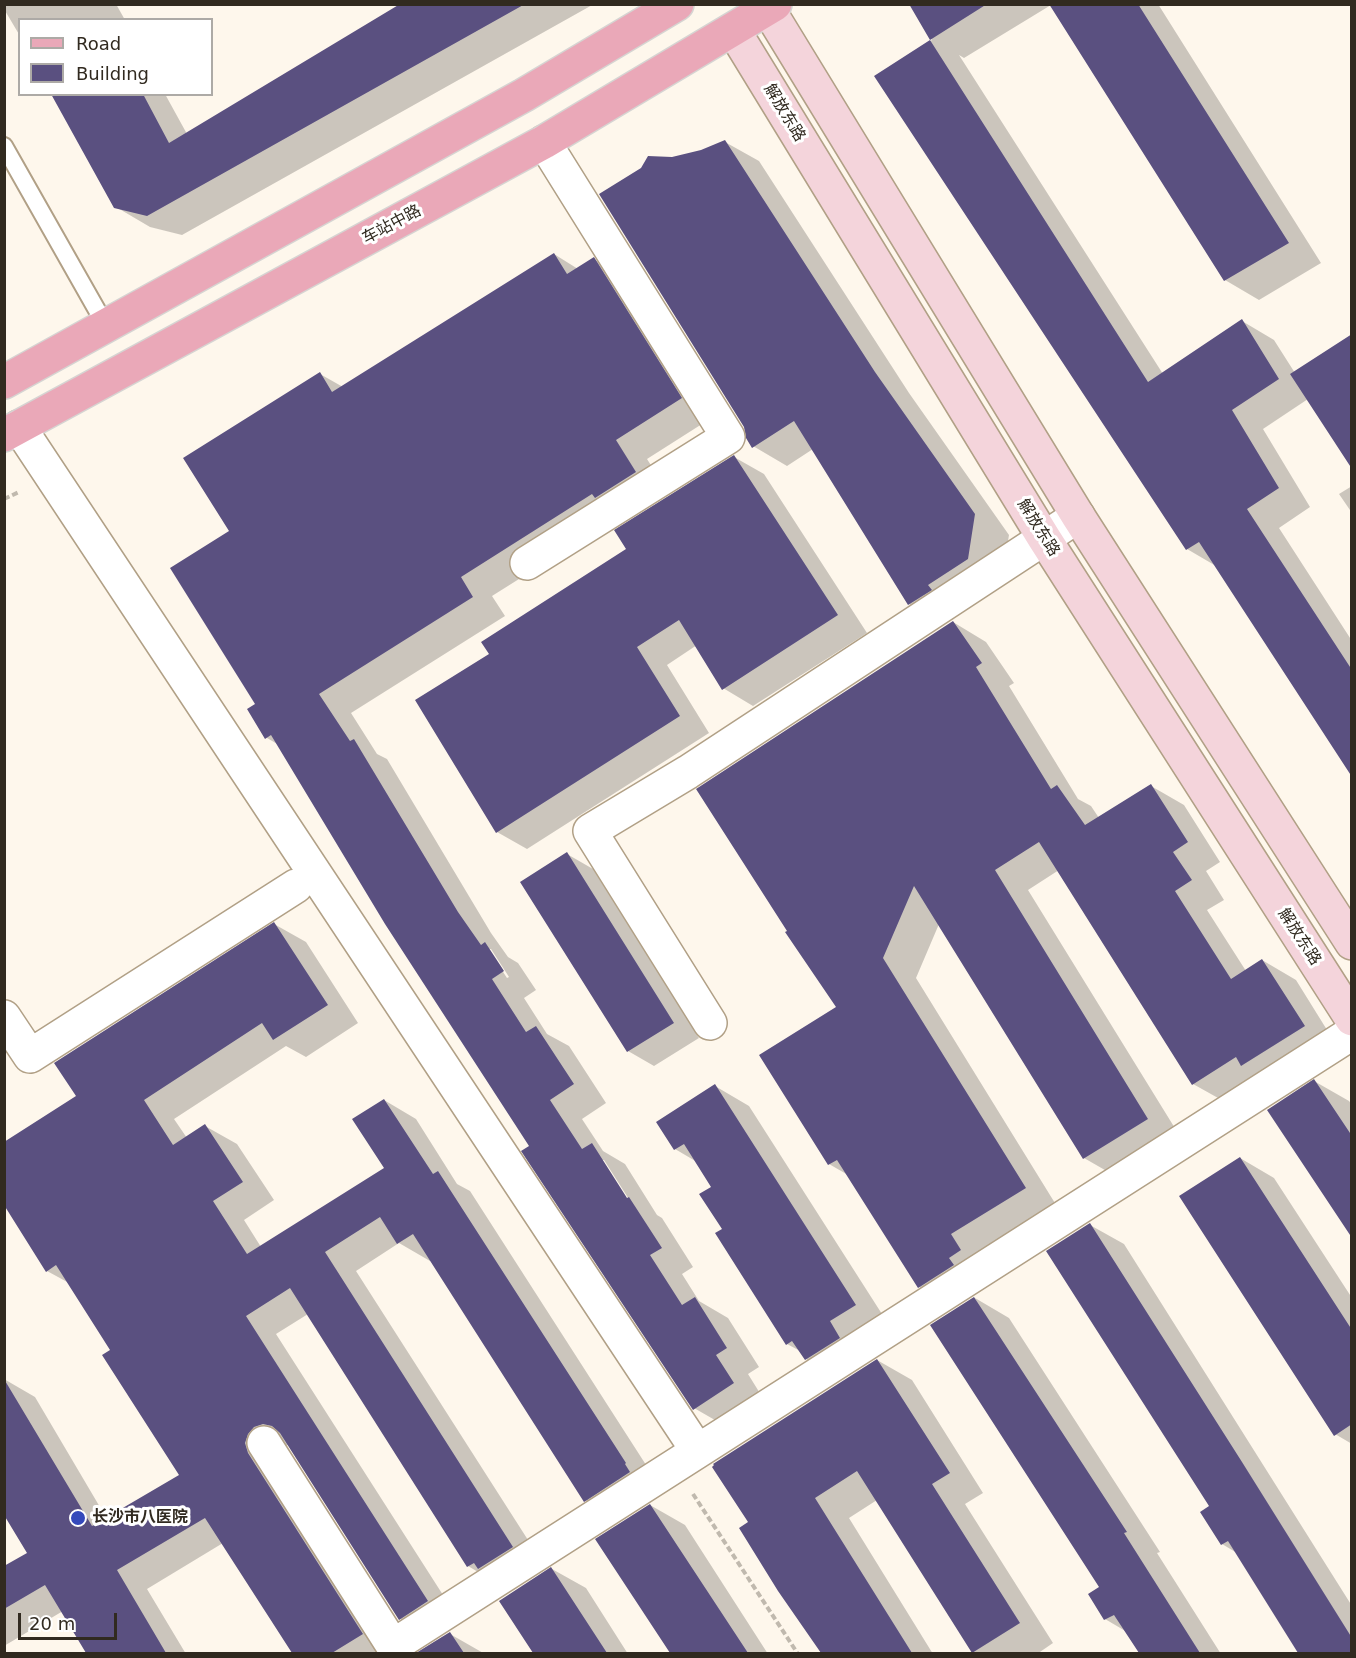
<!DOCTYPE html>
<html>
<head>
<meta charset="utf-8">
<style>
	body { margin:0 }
	#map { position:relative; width:1356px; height:1658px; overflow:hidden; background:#fef7ec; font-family:"DejaVu Sans",sans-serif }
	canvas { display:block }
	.frame { position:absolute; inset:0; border:6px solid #312a20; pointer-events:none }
	.legend { position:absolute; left:18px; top:18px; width:195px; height:78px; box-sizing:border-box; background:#fff; border:2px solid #adaaa6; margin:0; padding:8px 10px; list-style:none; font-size:18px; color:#312a20 }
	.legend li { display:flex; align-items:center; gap:12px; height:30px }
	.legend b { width:30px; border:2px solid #adaaa6 }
	.scale { position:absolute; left:18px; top:1613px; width:99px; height:27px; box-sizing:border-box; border:3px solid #312a20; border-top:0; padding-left:8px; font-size:18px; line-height:21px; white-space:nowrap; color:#312a20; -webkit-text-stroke:4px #fff; paint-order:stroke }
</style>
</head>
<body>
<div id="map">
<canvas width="1356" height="1658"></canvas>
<div class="frame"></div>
<ul class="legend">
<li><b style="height:8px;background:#eaa8b8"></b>Road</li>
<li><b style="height:16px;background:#5a5080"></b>Building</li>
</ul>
<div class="scale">20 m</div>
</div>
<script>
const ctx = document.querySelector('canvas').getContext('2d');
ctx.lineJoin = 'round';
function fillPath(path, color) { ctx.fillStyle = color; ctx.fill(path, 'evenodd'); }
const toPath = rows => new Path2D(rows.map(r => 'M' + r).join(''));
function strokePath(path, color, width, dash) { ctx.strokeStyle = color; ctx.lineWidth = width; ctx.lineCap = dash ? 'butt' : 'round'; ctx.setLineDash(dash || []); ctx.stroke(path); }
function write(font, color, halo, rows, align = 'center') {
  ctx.font = font + ' "DejaVu Sans","Noto Sans SC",sans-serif'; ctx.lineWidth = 6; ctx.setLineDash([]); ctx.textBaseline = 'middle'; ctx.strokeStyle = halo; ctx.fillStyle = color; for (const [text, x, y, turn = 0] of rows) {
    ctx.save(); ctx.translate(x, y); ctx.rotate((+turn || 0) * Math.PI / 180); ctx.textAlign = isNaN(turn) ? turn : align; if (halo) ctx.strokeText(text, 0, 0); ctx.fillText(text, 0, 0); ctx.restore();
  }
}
const shadow = toPath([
	[4,4,116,4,125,20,20,20,20,36,4,9],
	[403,4,594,4,182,235,150,227,116,207,53,94,165,94,187,134],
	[914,4,1158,4,1321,263,1259,300,1225,280,1051,5,964,58,959,55,1163,374,1242,321,1274,340,1295,373,1308,399,1263,429,1310,507,1279,528,1352,641,1352,774,1216,566,1187,549,876,76,932,40,912,6],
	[725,142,759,161,909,393,1009,535,1002,578,943,624,909,604,813,449,787,466,753,446,673,159,702,151],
	[554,254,578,269,594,259,627,278,713,417,647,459,668,492,624,513,492,596,505,616,351,713,377,754,387,759,491,933,508,957,518,963,536,990,524,998,547,1034,569,1046,606,1103,582,1119,603,1151,625,1164,657,1215,662,1218,693,1267,682,1274,699,1301,728,1318,759,1367,748,1374,766,1403,727,1427,694,1408,279,745,267,738,257,704,231,532,320,374,343,387],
	[488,949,491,949,509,977,507,978],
	[601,1160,604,1160,632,1204,630,1206],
	[734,457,764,474,867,633,753,706,723,688,697,645,667,665,709,733,527,849,497,832,491,655,628,550],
	[1352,486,1352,513,1339,494],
	[953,622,986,642,1014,683,1009,686,1078,799,1091,806,1099,818,1151,786,1184,805,1220,862,1206,871,1224,900,1207,910,1246,971,1262,960,1296,980,1337,1046,1227,1103,1193,1084,1059,870,1028,890,1181,1138,1117,1177,1084,1158,939,924,916,978,1058,1208,952,1306,919,1287,848,1175,829,1164,839,1007],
	[567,854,593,869,699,1038,654,1066,628,1051],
	[274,924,306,942,358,1023,306,1057,286,1046,174,1119,187,1138,205,1126,237,1144,274,1200,244,1220,261,1247,386,1168,384,1100,416,1119,457,1184,470,1191,657,1482,617,1519,585,1500,431,1260,430,1261,399,1243,356,1271,544,1565,500,1585,468,1566,308,1314,276,1334,459,1620,431,1637,400,1619,289,1444,279,1452,392,1654,294,1654,223,1543,147,1589,186,1654,88,1654,63,1611,4,1646,4,1568,29,1553,4,1513,4,1379,35,1397,107,1519,181,1475,112,1350,69,1283,47,1271,78,1097],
	[1314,1081,1349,1101,1352,1105,1352,1235],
	[715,1086,749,1106,889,1325,840,1379,806,1359,802,1352,787,1344,724,1229,713,1188,697,1162,675,1149],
	[1240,1158,1274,1178,1352,1298,1352,1444,1335,1434],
	[1090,1225,1124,1244,1352,1606,1352,1654,1300,1654,1237,1553,1222,1544,1211,1506],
	[975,1298,1009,1318,1160,1552,1157,1553,1221,1654,1140,1654,1127,1632,1105,1619,1090,1594,1101,1587],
	[877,1360,912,1380,983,1493,965,1504,1053,1643,1037,1654,973,1652,877,1500,849,1518,933,1654,822,1654,796,1612,750,1523],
	[650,1505,685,1525,768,1654,672,1654,597,1540],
	[552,1569,586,1588,628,1654,535,1654,501,1601],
	[450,1634,485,1654,419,1654]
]);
const building = toPath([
	[400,4,525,4,147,216,114,208,51,94,143,94,169,143],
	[909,4,987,4,930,40],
	[1049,4,1138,4,1289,243,1224,281],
	[930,40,1148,382,1242,319,1279,379,1232,410,1279,488,1247,509,1352,670,1352,777,1199,542,1186,550,874,76],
	[725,140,875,372,975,514,968,559,928,585,932,590,908,605,794,421,752,448,746,438,744,427,599,194,641,168,648,156,672,157,701,150],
	[554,253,567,274,594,257,682,398,616,440,636,472,595,498,592,494,461,577,473,597,319,694,350,741,354,739,458,912,481,945,485,942,504,971,492,979,526,1032,536,1026,574,1084,550,1100,582,1149,592,1143,627,1198,629,1197,662,1248,650,1255,682,1305,695,1297,727,1348,716,1355,734,1383,693,1410,521,1151,529,1146,385,924,271,735,265,739,247,709,255,704,170,568,229,531,183,458,320,372,332,392],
	[1352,334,1352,469,1290,374],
	[734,455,838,615,722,690,679,620,637,647,680,716,496,833,415,700,489,654,481,642,626,549,614,530],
	[953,621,982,663,976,667,1051,789,1057,785,1085,825,1151,784,1188,842,1173,852,1192,880,1175,891,1231,979,1262,959,1305,1026,1241,1066,1236,1057,1192,1085,1039,842,995,870,1148,1119,1083,1159,914,886,883,958,1026,1188,951,1234,961,1250,949,1258,954,1265,918,1288,837,1160,828,1165,759,1055,836,1007,785,932,787,931,696,789],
	[567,852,674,1023,627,1052,520,882],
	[274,922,328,1005,273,1040,262,1023,144,1100,173,1145,205,1124,243,1182,213,1201,247,1254,384,1168,352,1119,384,1099,433,1174,438,1171,626,1463,625,1464,630,1472,584,1502,413,1234,397,1244,380,1217,325,1252,513,1547,478,1569,474,1563,467,1567,290,1288,246,1316,428,1601,399,1620,280,1433,272,1426,263,1424,254,1427,248,1434,245,1443,248,1453,363,1634,332,1653,292,1653,205,1518,117,1570,166,1653,86,1653,45,1585,4,1609,4,1566,27,1553,4,1515,4,1379,92,1526,179,1475,102,1355,110,1350,56,1265,46,1272,4,1205,4,1142,76,1096,54,1063],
	[1314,1079,1352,1136,1352,1238,1267,1110],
	[715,1084,856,1305,830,1321,840,1338,805,1360,792,1341,786,1345,715,1233,722,1229,699,1194,711,1187,684,1144,674,1150,656,1122],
	[1240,1157,1352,1330,1352,1424,1334,1436,1179,1196],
	[1090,1223,1242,1462,1352,1638,1352,1653,1298,1653,1228,1541,1221,1545,1200,1512,1209,1506,1046,1251],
	[974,1297,1127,1532,1124,1533,1200,1653,1139,1653,1114,1615,1104,1620,1088,1594,1099,1587,930,1325],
	[877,1359,950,1473,932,1484,1020,1623,972,1653,857,1471,815,1498,912,1653,821,1653,778,1591,739,1528,748,1522,712,1467,714,1465,713,1464],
	[650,1504,748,1653,670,1653,595,1539],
	[551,1567,607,1653,533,1653,499,1601],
	[450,1632,464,1653,416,1653]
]);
const path = toPath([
	[4,499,19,492],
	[693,1494,798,1654]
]);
const service = toPath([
	[4,146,106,326]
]);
const minor = toPath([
	[19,427,697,1450],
	[527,563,728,437,544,142],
	[4,1017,30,1056,296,886],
	[710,1023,590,831,688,772,1078,516],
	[264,1443,393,1646,1352,1033]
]);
const secondary = toPath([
	[765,4,1078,516,1352,943],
	[734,31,1044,538,1352,1019]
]);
const primary = toPath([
	[4,382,524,95,677,4],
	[4,435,544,142,775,4]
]);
const markers = [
	[78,1518,8,"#3549bb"]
];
const streetNames = [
	["解放东路",784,113,59],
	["车站中路",392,225,-28],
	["解放东路",1038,528,58],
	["解放东路",1299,937,57]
];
const poiNames = [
	["长沙市八医院",92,1518]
];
fillPath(shadow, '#0003');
fillPath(building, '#5a5080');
strokePath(service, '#b1a086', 20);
strokePath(minor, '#b1a086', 36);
strokePath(secondary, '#b1a086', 36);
strokePath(primary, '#d6d4d2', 36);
strokePath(path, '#c0b9ae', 4, [6, 3]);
strokePath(service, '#fff', 16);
strokePath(minor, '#fff', 33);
strokePath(secondary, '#f4d4db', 33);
strokePath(primary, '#eaa8b8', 33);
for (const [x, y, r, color] of markers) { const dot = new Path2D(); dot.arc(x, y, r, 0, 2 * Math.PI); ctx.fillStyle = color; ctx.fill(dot); strokePath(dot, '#fff', 2); }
write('16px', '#312a20', '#fff', streetNames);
write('bold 16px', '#312a20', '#fff', poiNames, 'left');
</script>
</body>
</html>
